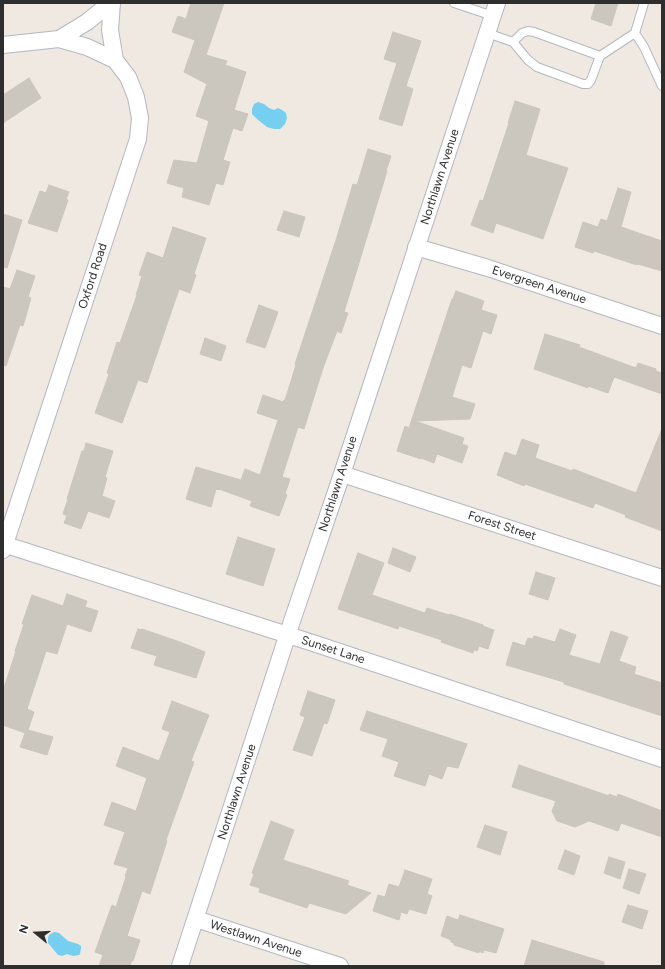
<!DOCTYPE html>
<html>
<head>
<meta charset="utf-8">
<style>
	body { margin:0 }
	#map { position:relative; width:665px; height:969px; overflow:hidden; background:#efe9e1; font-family:Figtree,sans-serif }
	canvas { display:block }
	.frame { position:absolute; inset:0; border:4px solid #2e2e2e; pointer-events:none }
	.north { position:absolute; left:16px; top:913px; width:40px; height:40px; -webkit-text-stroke:3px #fff; paint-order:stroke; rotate:288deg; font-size:11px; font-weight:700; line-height:16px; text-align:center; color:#2e2e2e }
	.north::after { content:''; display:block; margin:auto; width:14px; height:18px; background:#2e2e2e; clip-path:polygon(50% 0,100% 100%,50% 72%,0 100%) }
</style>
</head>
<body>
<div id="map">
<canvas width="665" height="969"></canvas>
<div class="frame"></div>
<div class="north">N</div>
</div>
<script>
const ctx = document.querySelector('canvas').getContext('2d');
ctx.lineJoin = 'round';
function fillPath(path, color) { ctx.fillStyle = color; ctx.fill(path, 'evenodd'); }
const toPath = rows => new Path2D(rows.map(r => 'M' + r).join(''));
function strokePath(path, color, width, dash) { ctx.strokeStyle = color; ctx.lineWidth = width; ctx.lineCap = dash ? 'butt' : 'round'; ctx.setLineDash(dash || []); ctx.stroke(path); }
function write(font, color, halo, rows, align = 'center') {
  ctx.font = font + ' Figtree,sans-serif'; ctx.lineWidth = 3.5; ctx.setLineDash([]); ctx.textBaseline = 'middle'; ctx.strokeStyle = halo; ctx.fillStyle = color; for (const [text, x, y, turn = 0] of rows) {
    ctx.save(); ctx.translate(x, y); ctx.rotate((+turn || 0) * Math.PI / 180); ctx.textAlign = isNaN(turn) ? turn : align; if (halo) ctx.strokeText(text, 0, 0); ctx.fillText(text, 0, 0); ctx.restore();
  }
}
const water = toPath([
	[258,102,264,104,269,108,274,110,278,108,282,110,286,113,287,118,285,124,280,129,274,129,267,127,257,119,252,114,252,109,254,104],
	[54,932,59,933,68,941,78,944,81,946,81,948,80,954,79,955,73,956,67,954,62,956,58,955,48,943,48,938,49,935]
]);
const building = toPath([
	[191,3,224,3,206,55,227,61,225,65,246,72,234,110,248,114,242,131,233,128,223,160,230,162,223,185,216,183,209,205,182,197,184,188,167,183,174,160,197,163,209,121,196,116,207,84,184,72,195,40,172,32,178,16,186,19,191,3],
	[596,3,618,3,611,26,591,19,596,3],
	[393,32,421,41,406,86,413,89,402,126,379,119,397,63,384,59,393,32],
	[29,78,41,98,3,123,3,95,29,78],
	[515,101,540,109,526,155,568,168,543,239,496,223,493,233,471,225,480,200,483,201,509,123,508,123,515,101],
	[368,149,391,156,386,171,387,171,344,312,348,313,341,333,337,331,323,368,304,429,298,427,282,477,290,479,285,494,287,495,279,516,250,506,252,501,219,489,219,490,216,489,211,507,186,499,196,467,241,480,245,469,260,475,278,420,257,413,263,395,283,402,284,400,285,400,296,365,295,364,336,240,353,184,357,185,368,149],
	[49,185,69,192,66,199,68,200,57,232,28,223,40,191,46,193,49,185],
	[618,188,631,192,621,227,662,241,662,271,638,264,637,265,594,251,593,253,575,247,583,222,598,227,601,219,607,221,618,188],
	[284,211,305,217,299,237,277,230,284,211],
	[3,214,22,220,7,268,3,267,3,214],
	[173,227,206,238,194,274,196,275,190,293,179,289,147,383,138,380,122,423,95,413,109,374,107,373,117,342,120,343,137,295,136,295,142,276,139,275,147,252,163,258,173,227],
	[17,270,35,276,28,297,31,298,23,326,20,325,6,366,3,365,3,287,10,289,17,270],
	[456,291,484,301,481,310,497,315,491,334,483,331,471,368,462,365,452,397,475,404,470,419,415,421,464,438,462,444,468,446,462,463,437,454,434,463,421,458,421,459,397,451,405,426,409,428,452,299,453,299,456,291],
	[259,305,278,312,265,348,246,342,259,305],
	[545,334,580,345,579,347,636,368,638,363,656,369,656,371,662,373,662,394,614,377,608,393,588,386,588,388,534,369,545,334],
	[205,338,226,346,221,361,200,354,205,338],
	[661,431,662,531,625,517,626,515,595,503,593,508,525,484,524,486,497,475,505,452,516,456,522,439,539,445,535,458,572,471,573,469,636,493,661,431],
	[86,443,113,451,105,477,107,478,102,496,115,501,109,518,88,511,81,529,64,523,67,516,63,514,68,499,67,499,82,451,84,451,86,443],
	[238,537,275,549,263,586,226,574,238,537],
	[393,548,416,557,410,572,388,563,393,548],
	[358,553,384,563,372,595,425,613,427,608,449,615,450,614,483,625,483,626,494,630,488,649,479,646,477,651,474,650,473,653,441,642,442,640,399,626,398,629,338,609,358,553],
	[536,572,555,578,548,600,529,594,536,572],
	[67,594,87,601,85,607,98,611,91,632,67,624,57,654,46,651,27,709,34,712,28,730,53,737,47,755,20,747,25,733,3,725,3,691,16,651,15,651,24,624,22,624,32,595,63,606,67,594],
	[138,629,141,630,142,629,180,642,205,652,196,678,154,665,157,656,131,648,138,629],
	[560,629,576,635,569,655,600,664,611,631,628,637,619,661,636,667,634,674,662,683,662,716,564,684,564,682,506,665,513,642,525,646,528,638,533,639,534,636,555,642,560,629],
	[308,691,335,700,327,724,324,723,312,756,293,750,305,717,300,715,308,691],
	[172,701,209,715,191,761,194,762,166,840,167,841,150,894,142,891,127,936,140,940,133,961,132,960,130,966,99,966,103,955,95,952,112,905,116,907,126,877,125,876,128,868,114,864,125,832,104,825,112,802,136,811,147,778,116,766,123,747,159,761,170,732,162,729,172,701],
	[367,711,467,744,458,768,447,766,442,779,429,774,425,786,394,776,399,762,382,756,388,739,360,730,367,711],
	[519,765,609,796,609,794,617,797,618,794,662,811,662,837,621,823,618,831,589,821,575,827,557,821,552,811,556,801,512,787,519,765],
	[271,821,294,830,283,860,349,881,347,885,371,893,346,914,309,903,307,908,259,892,260,888,250,885,254,874,252,873,271,821],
	[485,825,507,832,500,855,477,847,485,825],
	[565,850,580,856,574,875,558,869,565,850],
	[609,857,625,862,620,879,604,873,609,857],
	[629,869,646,874,639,894,623,888,629,869],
	[405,870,432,879,427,894,432,896,426,914,409,909,407,914,401,912,399,920,373,911,378,895,385,897,389,884,399,887,405,870],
	[628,905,648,911,642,929,622,922,628,905],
	[460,915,504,929,496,953,484,950,483,953,479,951,479,953,454,945,454,943,451,942,451,940,441,936,447,916,458,920,460,915],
	[532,940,604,962,604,966,524,966,532,940]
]);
const service = toPath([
	[454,3,493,16],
	[487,33,513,42],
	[635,33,644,47,662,86],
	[600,56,534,32,528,31,522,33,513,42,528,60,537,67,583,84,588,84,591,80,600,56,635,33,644,3]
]);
const minor = toPath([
	[59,39,87,47,115,60],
	[3,45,59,39,87,22,110,3],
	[416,247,488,268,662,326],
	[342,474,662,578],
	[3,544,313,643,662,759],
	[3,550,138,139,140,118,136,97,128,77,115,60,110,30,112,3],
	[196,919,340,966],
	[180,966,292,621,342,474,497,3]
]);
const streetNames = [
	["Northlawn Avenue",440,177,-72],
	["Oxford Road",93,276,-72],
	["Evergreen Avenue",539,285,18],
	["Northlawn Avenue",338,484,-72],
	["Forest Street",502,526,18],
	["Sunset Lane",333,650,18],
	["Northlawn Avenue",237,792,-72],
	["Westlawn Avenue",256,939,18]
];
fillPath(water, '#75cff0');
fillPath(building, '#cbc7bf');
strokePath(building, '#cbc5ba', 1);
strokePath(service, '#b4b7c1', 10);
strokePath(minor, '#b4b7c1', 18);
strokePath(service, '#fff', 8);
strokePath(minor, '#fff', 16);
write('12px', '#2e2e2e', '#fff', streetNames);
</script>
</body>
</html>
